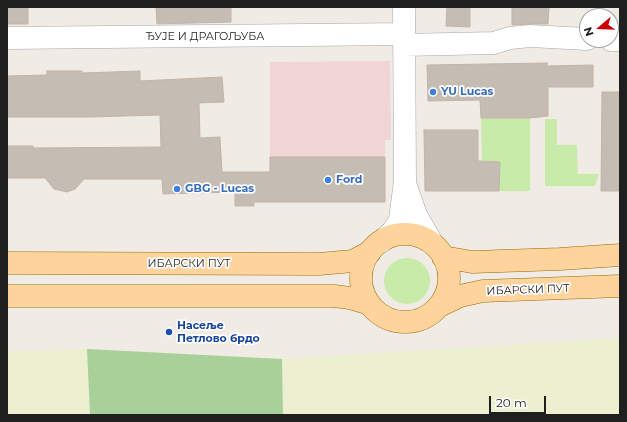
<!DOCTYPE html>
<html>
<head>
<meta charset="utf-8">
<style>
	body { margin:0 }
	#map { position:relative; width:627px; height:422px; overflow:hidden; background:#f0ece5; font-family:Montserrat,sans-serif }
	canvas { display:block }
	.frame { position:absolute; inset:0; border:8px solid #1f1f1f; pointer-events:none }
	.north { position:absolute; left:579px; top:8px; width:40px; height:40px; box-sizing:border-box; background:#fff; border:1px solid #a5a5a5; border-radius:50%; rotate:251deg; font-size:11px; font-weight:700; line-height:16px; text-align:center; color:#1f1f1f }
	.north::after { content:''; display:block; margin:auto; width:14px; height:18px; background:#cd0100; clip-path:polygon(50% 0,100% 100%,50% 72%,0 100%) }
	.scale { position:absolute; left:489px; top:396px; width:57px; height:18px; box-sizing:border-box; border:2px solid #1f1f1f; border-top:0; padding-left:5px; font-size:12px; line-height:14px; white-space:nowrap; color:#1f1f1f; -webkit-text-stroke:3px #fff; paint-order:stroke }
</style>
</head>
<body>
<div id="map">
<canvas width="627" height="422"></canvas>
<div class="frame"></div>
<div class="north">N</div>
<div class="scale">20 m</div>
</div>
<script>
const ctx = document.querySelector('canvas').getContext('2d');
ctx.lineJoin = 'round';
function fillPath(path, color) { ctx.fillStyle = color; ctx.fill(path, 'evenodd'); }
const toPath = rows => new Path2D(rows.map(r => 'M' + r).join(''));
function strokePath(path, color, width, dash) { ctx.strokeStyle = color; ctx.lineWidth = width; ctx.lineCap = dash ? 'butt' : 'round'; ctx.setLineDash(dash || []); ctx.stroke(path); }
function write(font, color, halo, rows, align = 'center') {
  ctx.font = font + ' Montserrat,sans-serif'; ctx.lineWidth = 3.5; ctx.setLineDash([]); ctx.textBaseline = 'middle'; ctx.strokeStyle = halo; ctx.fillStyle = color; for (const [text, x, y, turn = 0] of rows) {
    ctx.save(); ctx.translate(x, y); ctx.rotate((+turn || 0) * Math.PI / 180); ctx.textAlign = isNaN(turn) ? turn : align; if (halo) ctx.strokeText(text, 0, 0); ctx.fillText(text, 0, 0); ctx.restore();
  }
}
const commercial = toPath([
	[390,61,391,140,385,140,385,202,270,202,270,62]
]);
const farmland = toPath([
	[620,338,620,415,283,415,282,359],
	[87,349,90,415,7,415,7,351]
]);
const grass = toPath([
	[481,118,530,118,530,191,499,191,499,162,482,161],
	[545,119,557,119,557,145,577,145,578,174,599,174,595,186,545,186],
	'384 281a23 23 0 1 1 46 0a23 23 0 1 1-46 0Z'
]);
const forest = toPath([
	[87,349,282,359,283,415,90,415]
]);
const building = toPath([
	[7,7,28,7,28,24,7,24,7,7],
	[156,7,231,7,231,22,157,24,156,7],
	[447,7,470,7,470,27,446,26,447,7],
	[512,7,549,7,548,24,531,24,512,25,512,7],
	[547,63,547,66,593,65,593,87,548,87,548,116,530,118,481,118,480,100,428,101,427,65,547,63],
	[47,71,82,71,82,73,140,71,140,81,222,77,224,102,199,103,200,138,220,137,222,172,270,172,270,157,385,157,385,202,254,202,254,206,235,206,235,192,163,194,162,179,84,179,75,189,67,192,54,189,45,178,7,178,7,146,33,146,33,148,161,147,160,115,91,117,7,117,7,76,47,75,47,71],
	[602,92,620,92,620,191,601,191,602,92],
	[424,130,478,130,478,161,500,162,499,191,425,191,424,130]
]);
const minor = toPath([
	[7,38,404,34],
	[611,40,620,40],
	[404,45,494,43,510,38,530,36,587,39],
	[406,186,416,215,432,243],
	[381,242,393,231,400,220,405,181,404,7]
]);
const major = toPath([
	'361 278a44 44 0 1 1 88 0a44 44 0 1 1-88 0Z',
	[443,257,472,262,560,259,620,255],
	[7,263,319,264,353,261,370,252],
	[7,296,334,296,350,298,370,304],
	[439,306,460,296,483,291,620,286]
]);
const markers = [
	[433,92,4,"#3f7fe0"],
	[328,180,4,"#3f7fe0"],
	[177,189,4,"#3f7fe0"],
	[169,332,4,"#1a4fb4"]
];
const streetNames = [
	["ЂУЈЕ И ДРАГОЉУБА",205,37],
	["ИБАРСКИ ПУТ",189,264],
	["ИБАРСКИ ПУТ",528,290,-2]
];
const shopNames = [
	["YU Lucas",441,92],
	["Ford",336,180],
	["GBG - Lucas",185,189]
];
const transitNames = [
	["Насеље",177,326],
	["Петлово брдо",177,339]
];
fillPath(commercial, '#f1d5d4');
fillPath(farmland, '#ecefd0');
fillPath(grass, '#c9eba9');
fillPath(forest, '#a8d098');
fillPath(building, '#c5bcb4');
strokePath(building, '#c2b3a7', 1);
strokePath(minor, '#a6a6a6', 23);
strokePath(major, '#996800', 23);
strokePath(minor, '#fff', 22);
strokePath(major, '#fed49c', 22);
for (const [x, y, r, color] of markers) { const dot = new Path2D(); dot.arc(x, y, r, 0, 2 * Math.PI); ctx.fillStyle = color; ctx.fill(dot); strokePath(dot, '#fff', 1.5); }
write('11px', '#1f1f1f', '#fff', streetNames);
write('bold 11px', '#366cbe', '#fff', shopNames, 'left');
write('bold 11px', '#164399', '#fff', transitNames, 'left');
</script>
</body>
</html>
